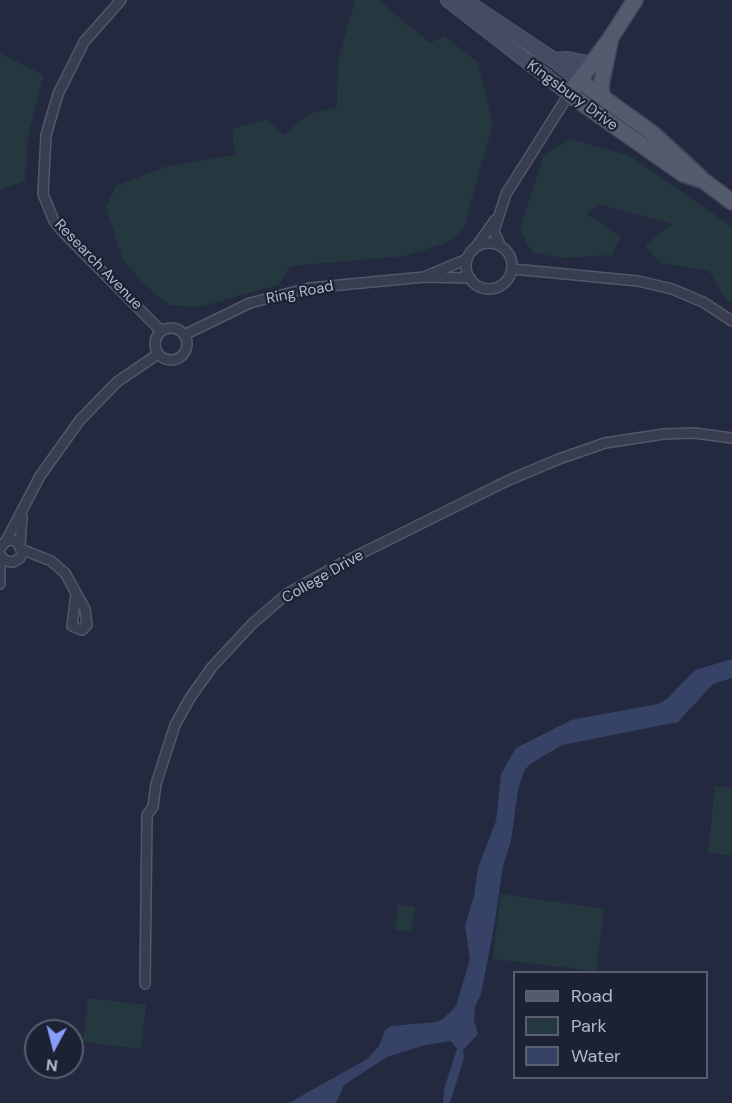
<!DOCTYPE html>
<html>
<head>
<meta charset="utf-8">
<style>
	body { margin:0 }
	#map { position:relative; width:732px; height:1103px; overflow:hidden; background:#232a3f; font-family:"DM Sans",sans-serif }
	canvas { display:block }
	.legend { position:absolute; left:513px; top:971px; width:195px; height:108px; box-sizing:border-box; background:#1c2234; border:2px solid #595e70; margin:0; padding:8px 10px; list-style:none; font-size:18px; color:#b4b8ca }
	.legend li { display:flex; align-items:center; gap:12px; height:30px }
	.legend b { width:30px; border:2px solid #595e70 }
	.north { position:absolute; left:24px; top:1019px; width:60px; height:60px; box-sizing:border-box; background:#1c2234; border:2px solid #595e70; border-radius:50%; rotate:187deg; font-size:16px; font-weight:700; line-height:24px; text-align:center; color:#b4b8ca }
	.north::after { content:''; display:block; margin:auto; width:21px; height:27px; background:#879ffb; clip-path:polygon(50% 0,100% 100%,50% 72%,0 100%) }
</style>
</head>
<body>
<div id="map">
<canvas width="732" height="1103"></canvas>
<ul class="legend">
<li><b style="height:8px;background:#555b6f"></b>Road</li>
<li><b style="height:16px;background:#253840"></b>Park</li>
<li><b style="height:16px;background:#364266"></b>Water</li>
</ul>
<div class="north">N</div>
</div>
<script>
const ctx = document.querySelector('canvas').getContext('2d');
ctx.lineJoin = 'round';
function fillPath(path, color) { ctx.fillStyle = color; ctx.fill(path, 'evenodd'); }
const toPath = rows => new Path2D(rows.map(r => 'M' + r).join(''));
function strokePath(path, color, width, dash) { ctx.strokeStyle = color; ctx.lineWidth = width; ctx.lineCap = dash ? 'butt' : 'round'; ctx.setLineDash(dash || []); ctx.stroke(path); }
function write(font, color, halo, rows, align = 'center') {
  ctx.font = font + ' "DM Sans",sans-serif'; ctx.lineWidth = 4.5; ctx.setLineDash([]); ctx.textBaseline = 'middle'; ctx.strokeStyle = halo; ctx.fillStyle = color; for (const [text, x, y, turn = 0] of rows) {
    ctx.save(); ctx.translate(x, y); ctx.rotate((+turn || 0) * Math.PI / 180); ctx.textAlign = isNaN(turn) ? turn : align; if (halo) ctx.strokeText(text, 0, 0); ctx.fillText(text, 0, 0); ctx.restore();
  }
}
const green = toPath([
	[355,0,378,0,430,43,444,36,478,62,493,124,463,230,446,243,405,256,291,266,278,285,199,307,169,305,144,284,123,260,106,207,116,186,165,167,235,155,232,129,268,119,283,135,310,114,337,107,338,60],
	[0,53,44,75,28,135,25,181,0,190],
	[570,139,630,156,732,227,732,302,728,302,709,271,660,263,645,245,672,224,598,204,587,214,621,237,612,255,564,258,533,253,520,231,530,197,544,155],
	[715,786,732,788,732,855,708,853],
	[500,894,604,909,596,971,493,959],
	[398,905,415,907,411,932,395,930],
	[88,998,146,1005,141,1049,83,1042]
]);
const water = toPath([
	[732,659,732,678,713,684,678,722,562,745,530,764,524,771,518,790,511,841,503,866,494,927,481,994,475,1007,474,1020,478,1034,463,1050,464,1058,450,1103,443,1103,444,1089,457,1049,451,1041,425,1045,387,1057,344,1085,336,1103,289,1103,367,1059,379,1046,385,1030,391,1026,436,1022,443,1019,456,1006,470,959,465,926,474,896,478,868,496,821,501,774,516,748,571,720,658,704,667,699,695,670]
]);
const street = toPath([
	[121,0,84,42,58,94,46,135,43,194,54,221,64,233,161,331],
	'466 266a23 23 0 1 1 46 0a23 23 0 1 1-46 0Z',
	[500,245,494,231,506,194,569,94],
	[476,247,495,220],
	[513,269,638,281,672,289,703,302,732,321],
	[424,277,467,259],
	'155 344a16 16 0 1 1 32 0a16 16 0 1 1-32 0Z',
	[184,335,250,303,309,288,424,277,470,278],
	[6,541,40,476,80,420,117,382,158,354],
	[20,546,22,517],
	[0,548,6,541,12,540,18,543,22,552,20,558,13,562,6,561,1,556],
	[21,549,51,561,65,573,85,609,87,625,82,630,72,626,76,594],
	[0,555,0,584],
	[145,984,147,815,153,807,156,784,175,725,190,698,212,667,252,624,288,593,342,563,509,480,559,459,605,443,664,434,695,433,732,438]
]);
const secondary = toPath([
	[448,0,569,94],
	[464,0,554,60,580,81],
	[554,60,568,59,592,64]
]);
const primary = toPath([
	[635,0,610,39,569,94,683,174,704,181,732,202],
	[580,81,652,133,701,178],
	[602,97,601,85,610,42]
]);
const streetNames = [
	["Kingsbury Drive",572,96,36],
	["Research Avenue",98,265,46],
	["Ring Road",300,293,-11],
	["College Drive",323,577,-30]
];
fillPath(green, '#253840');
fillPath(water, '#364266');
strokePath(street, '#52586a', 12);
strokePath(secondary, '#52586a', 16);
strokePath(primary, '#414658', 18);
strokePath(street, '#383d4f', 9);
strokePath(secondary, '#454b62', 14);
strokePath(primary, '#555b6f', 15);
write('15px', '#b4b8ca', '#1c2234', streetNames);
</script>
</body>
</html>
